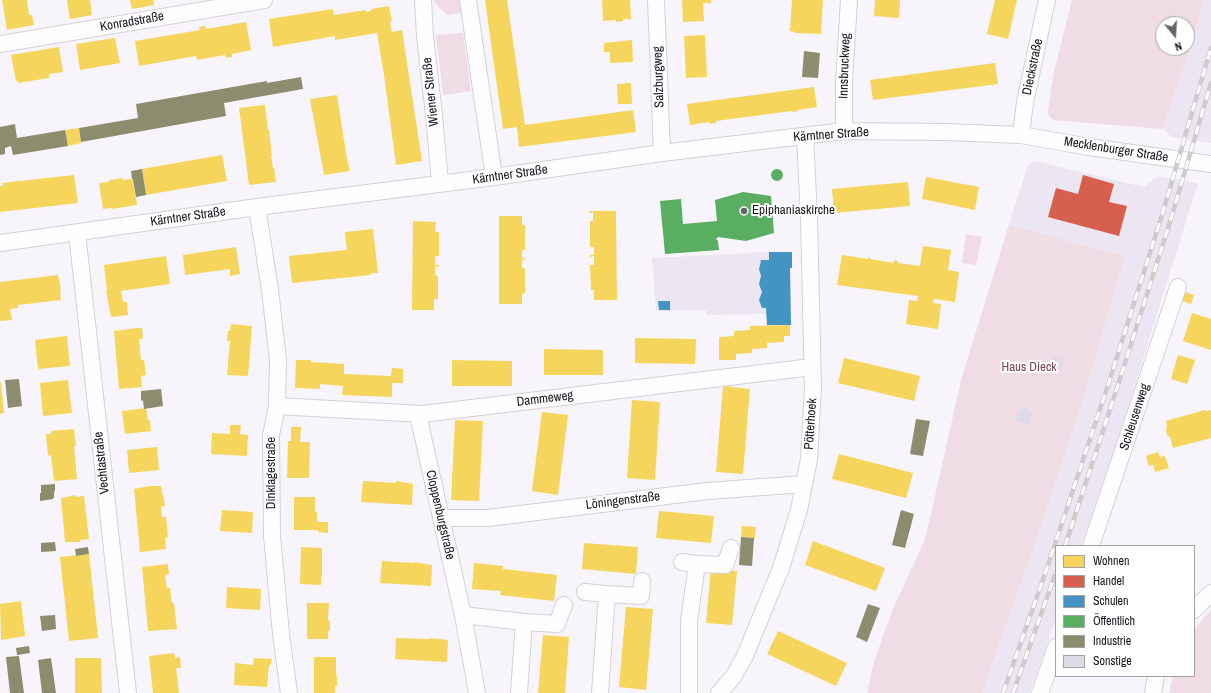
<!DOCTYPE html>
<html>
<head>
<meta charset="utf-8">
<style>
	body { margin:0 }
	#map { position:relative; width:1211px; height:693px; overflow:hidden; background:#f8f4fc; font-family:"Archivo Narrow",sans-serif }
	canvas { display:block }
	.legend { position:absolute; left:1055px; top:545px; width:140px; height:132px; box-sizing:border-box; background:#fff; border:1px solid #a3a1a4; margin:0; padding:5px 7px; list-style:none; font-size:12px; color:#18141c }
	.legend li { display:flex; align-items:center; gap:8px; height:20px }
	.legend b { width:20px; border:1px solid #a3a1a4 }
	.north { position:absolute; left:1155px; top:16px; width:40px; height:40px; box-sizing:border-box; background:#fff; border:1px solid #a3a1a4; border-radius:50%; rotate:162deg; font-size:11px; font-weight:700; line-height:16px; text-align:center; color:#18141c }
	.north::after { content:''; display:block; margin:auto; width:14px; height:18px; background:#66626a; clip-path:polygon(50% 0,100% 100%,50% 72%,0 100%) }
</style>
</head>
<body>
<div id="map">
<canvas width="1211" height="693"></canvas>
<ul class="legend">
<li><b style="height:11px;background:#f6d55c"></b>Wohnen</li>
<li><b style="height:11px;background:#d6604d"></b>Handel</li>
<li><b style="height:11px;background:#4393c3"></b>Schulen</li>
<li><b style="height:11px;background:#5aae61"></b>Öffentlich</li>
<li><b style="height:11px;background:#8c8c6e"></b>Industrie</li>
<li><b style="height:11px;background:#dcdbe6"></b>Sonstige</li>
</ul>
<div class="north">N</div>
</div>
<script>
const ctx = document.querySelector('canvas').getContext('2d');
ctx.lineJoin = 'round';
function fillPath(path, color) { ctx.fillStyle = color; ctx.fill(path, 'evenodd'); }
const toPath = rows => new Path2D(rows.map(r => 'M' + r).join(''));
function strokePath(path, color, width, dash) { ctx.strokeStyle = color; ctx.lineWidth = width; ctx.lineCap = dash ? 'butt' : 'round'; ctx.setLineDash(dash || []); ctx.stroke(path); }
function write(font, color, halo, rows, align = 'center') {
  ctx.font = font + ' "Archivo Narrow",sans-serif'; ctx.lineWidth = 4; ctx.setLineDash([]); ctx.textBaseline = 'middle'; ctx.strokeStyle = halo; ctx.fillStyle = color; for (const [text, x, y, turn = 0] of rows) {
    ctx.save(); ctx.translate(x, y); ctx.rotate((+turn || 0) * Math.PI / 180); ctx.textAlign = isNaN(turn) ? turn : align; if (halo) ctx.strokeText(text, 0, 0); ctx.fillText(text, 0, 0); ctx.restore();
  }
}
const built = toPath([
	[1204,0,1211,0,1211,143,1171,137,1163,129,1196,31],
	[1035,161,1144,187,1158,176,1198,183,1120,433,1081,546,1056,546,1056,618,1030,693,982,693,1036,540,1085,393,1125,256,1009,225,1027,167,1030,163],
	[769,252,792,252,792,268,790,268,791,325,767,325,766,314,707,315,706,310,656,311,652,258]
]);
const green = toPath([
	[434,0,463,0,465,12,447,15,434,2],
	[1072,0,1204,0,1196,31,1163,129,1053,120,1049,116,1048,112,1053,76],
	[1163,24,1187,24,1187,48,1163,48],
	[463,33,471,91,443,95,436,35],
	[1009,225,1125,256,1085,393,1036,540,982,693,867,693,873,666,883,636,893,609,925,539,931,514,961,380],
	[966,234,982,237,976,265,962,263],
	[1211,610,1211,693,1169,693,1173,676,1194,676,1194,630,1206,615]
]);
const homes = toPath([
	[2,0,27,0,29,15,32,15,34,25,7,30],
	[67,0,90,0,92,15,70,19],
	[130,0,153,0,154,5,132,9],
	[485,0,507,0,525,125,633,110,636,132,519,147,517,127,503,129],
	[602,0,630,0,631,19,623,19,623,21,616,22,616,20,603,21],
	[682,0,711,0,711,3,703,3,704,21,683,22],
	[792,0,823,0,821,34,795,33,795,32,790,31],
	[875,0,900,0,899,18,874,16],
	[995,0,1017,0,1008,39,987,34],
	[389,6,392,21,390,22,392,32,402,30,422,161,396,165,384,75,377,33,335,40,335,36,273,47,269,19,333,9,334,15,366,10,366,12,371,11,371,9],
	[246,22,251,50,232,54,232,57,226,58,225,55,197,60,196,56,139,66,135,41,200,30,199,27,203,26,205,26,206,29],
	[705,35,707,77,686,78,684,36],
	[115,38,120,63,80,70,76,44],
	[632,40,633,62,610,63,610,52,604,52,604,43],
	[59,47,63,72,49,74,49,78,18,83,18,80,16,81,11,55],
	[995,63,998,84,873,100,870,80],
	[631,83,632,104,618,104,617,84],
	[814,87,817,107,798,110,798,111,792,112,791,111,716,121,716,123,709,124,709,122,690,125,687,104],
	[337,95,347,159,350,171,324,175,310,99],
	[265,105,268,130,269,130,272,156,271,156,273,168,274,168,276,182,249,185,239,108],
	[79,128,81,143,68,146,65,130],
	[222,155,227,181,146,195,142,169],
	[74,175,78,203,0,212,0,186,3,186,2,183],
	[926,177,979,187,975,210,922,199],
	[123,178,123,180,133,179,137,205,112,209,112,208,103,209,99,183,109,182,109,180],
	[908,182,910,206,834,213,832,189],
	[589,211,616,211,617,300,594,300,594,290,591,290,590,265,594,265,594,256,590,257,590,255,594,255,594,247,590,247,590,221,593,221,593,212,589,213],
	[499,216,522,216,522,225,525,225,525,250,522,250,522,258,525,259,525,260,522,260,522,268,525,268,525,293,522,294,522,304,499,304],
	[413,221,436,222,435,232,439,232,439,256,435,256,435,265,439,265,439,267,435,266,435,275,438,276,438,299,434,299,434,310,412,310],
	[373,229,378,273,371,273,371,275,292,283,289,256,347,250,345,232],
	[923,246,951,250,948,270,959,272,955,302,934,299,933,303,941,304,938,329,906,324,909,300,917,301,918,296,837,285,842,255,868,259,869,257,870,257,870,259,894,263,894,260,898,261,898,263,920,266],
	[236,247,240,274,230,276,230,269,185,275,183,255],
	[166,256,170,284,121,291,123,302,127,302,128,315,111,317,106,291,107,291,104,265],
	[58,275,61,289,60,289,61,300,18,305,18,308,10,309,12,320,0,321,0,282],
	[1185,292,1194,295,1191,304,1182,301],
	[1192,313,1211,319,1211,350,1183,341],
	[231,324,252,326,248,376,227,375,230,341,227,341,228,331,230,331],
	[790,325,790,336,784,336,784,342,767,343,767,348,752,349,752,353,736,354,736,360,719,360,719,337,734,336,734,331,750,330,750,326],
	[137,328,142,328,143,339,139,339,141,360,144,360,146,375,141,376,142,387,119,389,114,331],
	[67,336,70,366,38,369,35,340],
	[635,338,696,339,695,364,635,363],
	[544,349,603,350,603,375,544,375],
	[1178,355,1195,360,1187,384,1171,379],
	[844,358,920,376,914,401,838,383],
	[296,360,311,360,311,362,344,364,344,374,391,376,392,368,403,369,403,383,392,383,392,397,342,395,343,386,320,384,320,389,295,388],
	[452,360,512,361,512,386,452,386],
	[68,380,72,413,43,416,40,383],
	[0,382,1,382,4,413,0,414],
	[723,386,750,389,743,474,716,472],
	[632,400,660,402,655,480,627,478],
	[146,408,148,420,150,420,151,431,125,434,122,411],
	[1205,410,1206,411,1211,410,1211,438,1173,448,1170,437,1167,435,1166,430,1167,428,1166,421],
	[542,412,568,415,558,495,532,491],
	[455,420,483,421,479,501,451,500],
	[230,425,241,425,240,434,248,435,247,456,211,454,212,433,230,434],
	[291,427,301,427,300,442,310,442,309,478,287,478,288,441,291,441],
	[74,429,76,446,74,446,77,479,54,481,51,455,48,456,46,434,51,434,51,431],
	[157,447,159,470,129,473,127,450],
	[1158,452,1160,457,1165,456,1169,468,1155,472,1153,465,1149,466,1146,456],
	[839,454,913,473,906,498,832,479],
	[363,481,396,483,396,481,413,484,412,505,361,502],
	[150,486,161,486,162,494,163,494,165,506,161,506,162,517,166,517,168,537,165,538,166,549,140,552,134,489],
	[76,495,76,497,84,496,89,539,80,540,80,542,65,542,61,498],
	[294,497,315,497,315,512,317,512,317,522,328,522,328,533,318,532,318,530,294,530],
	[222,510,253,512,252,533,220,531],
	[659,511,714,516,711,543,656,538],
	[742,526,756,527,755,538,741,537],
	[813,541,885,568,876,591,805,565],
	[584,543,638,547,636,574,582,569],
	[301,547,322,548,322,577,321,577,321,585,300,584],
	[89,554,98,638,69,641,60,557],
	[382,561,414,563,414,562,432,565,431,586,380,583],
	[474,563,503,566,503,569,557,575,554,601,500,595,501,591,472,589],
	[168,564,169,574,165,575,167,588,170,588,172,603,174,603,177,629,148,631,142,567],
	[711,568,737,571,732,625,706,623],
	[227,587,261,589,260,610,226,608],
	[21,601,25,636,1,640,0,604],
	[307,603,329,603,328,620,330,621,330,631,328,631,328,639,307,639],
	[626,607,653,609,646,690,619,687],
	[778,631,847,663,836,686,767,654],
	[543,635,569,637,565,693,538,693],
	[396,638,430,639,430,638,448,640,447,662,395,659],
	[174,653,175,658,180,657,181,668,176,668,179,693,153,693,149,656],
	[314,657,336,657,336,676,337,675,337,686,335,686,335,693,314,693],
	[75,658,101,658,102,693,75,693],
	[254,658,272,659,271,665,269,665,267,687,234,685,235,663,253,665]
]);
const shops = toPath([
	[1083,175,1114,184,1109,202,1127,206,1119,236,1048,217,1056,188,1078,194]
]);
const schools = toPath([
	[769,252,792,252,792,268,790,268,791,325,767,325,766,308,762,308,759,300,762,292,759,284,761,276,759,269,761,261,760,260,769,260],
	[658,301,670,301,670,310,659,310]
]);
const public = toPath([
	'771 175a6 6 0 1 1 12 0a6 6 0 1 1-12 0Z',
	[743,192,771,196,774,233,746,241,718,237,716,239,718,241,719,250,665,254,660,201,681,199,683,224,717,221,715,200]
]);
const industry = toPath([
	[804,51,820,53,818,78,802,77],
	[301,77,303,89,224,103,226,116,81,142,79,128,138,118,136,104,267,81,267,83],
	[15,124,17,138,65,130,68,146,13,155,11,146,5,148,5,154,0,155,0,127],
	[142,169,146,195,136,197,133,179,132,179,131,171],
	[19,379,22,406,8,408,5,380],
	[161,389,163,406,144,409,143,400,141,401,141,391],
	[916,419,930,421,923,456,910,454],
	[55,484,55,491,54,492,54,498,53,498,53,499,40,501,40,493,41,493,41,485],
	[901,510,914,514,905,548,892,545],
	[741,537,754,538,752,566,739,565],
	[55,542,56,551,41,552,41,543],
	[88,547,89,554,76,556,75,549],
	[868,604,880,608,867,642,856,637],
	[55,615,56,629,42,631,40,616],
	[29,646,30,653,17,655,16,648],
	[19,656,24,693,10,693,6,657],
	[51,658,56,693,42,693,38,660]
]);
const building = toPath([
	[1054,357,1064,361,1060,372,1049,367],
	[1022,407,1033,412,1028,425,1016,420]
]);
const street = toPath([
	[423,0,425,36,434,115,440,183],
	[468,0,494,177],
	[656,0,662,153],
	[0,44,264,0],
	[844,131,844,82,849,0],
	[1021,135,1025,102,1047,0],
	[257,207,270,290,278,360,277,406,271,435,272,536,281,634,289,693],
	[77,233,128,693],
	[0,243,257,207,494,177,662,153,844,131,944,132,1021,135,1089,147,1211,164],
	[277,406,422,414,812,367],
	[418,415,463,615,477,693],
	[441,518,488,518,707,491,804,484],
	[1091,546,1178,287],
	[682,562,697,564],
	[585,592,607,594],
	[1194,610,1211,593],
	[463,615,524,622],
	[519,693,524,622,557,624,564,605],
	[600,693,607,594,641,596,642,581],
	[689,693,689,621,697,564,725,565,731,548],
	[719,693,733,677,744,658,781,568,799,510,809,459,813,388,809,218,805,136],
	[1040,693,1056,647],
	[1153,693,1156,676]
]);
const rail = toPath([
	[1065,546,1118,385,1170,222,1211,83],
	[1003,693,1046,571,1109,382,1162,215,1211,48],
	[1013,693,1056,572]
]);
const markers = [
	[744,211,4,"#66626a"]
];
const streetNames = [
	["Konradstraße",132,22,-10],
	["Innsbruckweg",845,66,-88],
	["Dieckstraße",1033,67,-78],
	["Salzburgweg",659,77,-92],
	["Wiener Straße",431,92,-96],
	["Kärntner Straße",831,135,-4],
	["Mecklenburger Straße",1116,150,9],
	["Kärntner Straße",510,175,-8],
	["Kärntner Straße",188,217,-8],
	["Dammeweg",545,399,-7],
	["Schleusenweg",1135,417,-72],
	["Pötterhoek",811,424,-86],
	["Vechtastraße",102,463,-96],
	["Dinklagestraße",272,473,-90],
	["Löningenstraße",623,501,-7],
	["Cloppenburgstraße",440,515,77]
];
const poiNames = [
	["Epiphaniaskirche",752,211]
];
const parkNames = [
	["Haus Dieck",1029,368]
];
fillPath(built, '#ece5f2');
fillPath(green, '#efdce4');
fillPath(homes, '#f6d55c');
fillPath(shops, '#d6604d');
fillPath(schools, '#4393c3');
fillPath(public, '#5aae61');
fillPath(industry, '#8c8c6e');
fillPath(building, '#dcdbe6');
strokePath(street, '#d4cfd8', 18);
strokePath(street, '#fefdff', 16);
strokePath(rail, '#cdcbce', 4.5);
strokePath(rail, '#fff', 3, [9]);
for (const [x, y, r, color] of markers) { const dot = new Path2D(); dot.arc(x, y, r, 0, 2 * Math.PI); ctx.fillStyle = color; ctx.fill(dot); strokePath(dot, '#fff', 1.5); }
write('13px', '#18141c', '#fff', streetNames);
write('13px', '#18141c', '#fff', poiNames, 'left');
write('13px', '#7d4255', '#fff', parkNames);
</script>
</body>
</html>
